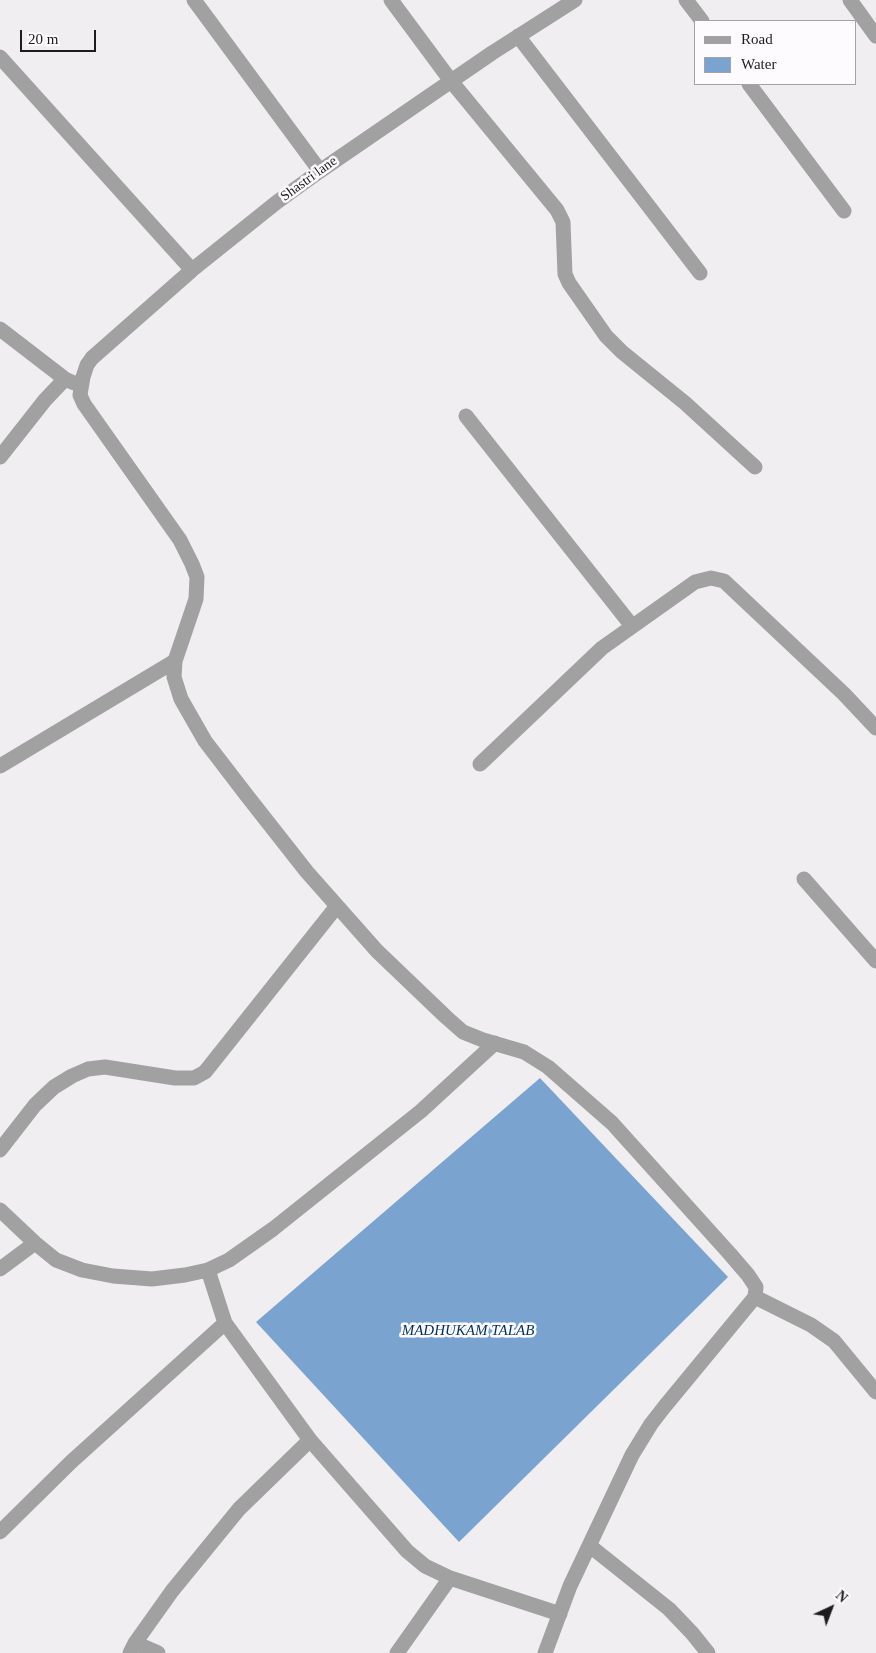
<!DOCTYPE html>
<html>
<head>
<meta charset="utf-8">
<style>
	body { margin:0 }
	#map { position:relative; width:876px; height:1653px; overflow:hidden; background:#f0eef1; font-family:"Times New Roman",serif }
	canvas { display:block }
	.legend { position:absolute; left:694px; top:20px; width:162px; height:65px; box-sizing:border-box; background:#fefbfe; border:1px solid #a4a2a4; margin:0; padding:6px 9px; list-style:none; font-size:15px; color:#1d1c1d }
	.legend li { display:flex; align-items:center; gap:10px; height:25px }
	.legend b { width:25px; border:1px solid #a4a2a4 }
	.north { position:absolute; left:806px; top:1583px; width:50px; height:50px; -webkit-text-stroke:4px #fefbfe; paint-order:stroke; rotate:43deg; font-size:14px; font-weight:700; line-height:20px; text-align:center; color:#1d1c1d }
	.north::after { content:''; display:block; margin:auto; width:18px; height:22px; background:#1d1c1d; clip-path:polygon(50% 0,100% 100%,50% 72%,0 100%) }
	.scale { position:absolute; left:20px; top:30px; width:76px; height:22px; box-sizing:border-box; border:2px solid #1d1c1d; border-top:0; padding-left:6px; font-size:15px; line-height:18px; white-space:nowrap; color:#1d1c1d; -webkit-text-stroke:4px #fefbfe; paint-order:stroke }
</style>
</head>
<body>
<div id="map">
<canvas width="876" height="1653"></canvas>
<ul class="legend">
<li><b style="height:6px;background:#a1a1a2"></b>Road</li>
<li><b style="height:14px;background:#7ba3d0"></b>Water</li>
</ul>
<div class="north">N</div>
<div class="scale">20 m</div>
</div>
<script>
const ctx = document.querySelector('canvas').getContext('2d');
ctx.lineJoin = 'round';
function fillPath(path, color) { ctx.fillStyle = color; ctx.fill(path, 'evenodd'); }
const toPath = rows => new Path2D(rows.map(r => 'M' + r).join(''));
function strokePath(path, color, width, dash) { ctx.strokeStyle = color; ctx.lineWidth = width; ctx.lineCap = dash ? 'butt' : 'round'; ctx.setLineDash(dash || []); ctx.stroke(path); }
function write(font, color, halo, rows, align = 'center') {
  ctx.font = font + ' "Times New Roman",serif'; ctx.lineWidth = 5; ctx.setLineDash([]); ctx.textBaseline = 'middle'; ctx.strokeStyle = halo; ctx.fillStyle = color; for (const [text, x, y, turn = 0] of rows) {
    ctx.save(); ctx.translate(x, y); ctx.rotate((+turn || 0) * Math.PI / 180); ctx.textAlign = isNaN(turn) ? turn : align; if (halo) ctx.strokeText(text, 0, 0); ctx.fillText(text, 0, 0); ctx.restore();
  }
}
const water = toPath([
	[540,1078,728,1277,459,1542,256,1322]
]);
const street = toPath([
	[194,0,320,171],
	[391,0,451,81,557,210,563,222,565,274,569,283,606,336,622,352,685,403,755,467],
	[686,0,702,21],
	[850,0,876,36],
	[518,36,700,273],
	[0,57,192,270],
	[749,84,844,211],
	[0,329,65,379,74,383],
	[466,416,632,626],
	[0,457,45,400,65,379],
	[480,764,602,648,695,582,711,578,724,581,844,694,876,728],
	[0,766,175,661],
	[804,879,876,961],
	[0,1150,35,1105,54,1087,72,1076,88,1069,105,1067,175,1078,194,1078,205,1072,337,906],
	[0,1210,35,1243,56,1260,82,1270,113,1276,152,1279,185,1275,208,1270,229,1260,273,1229,421,1111,495,1043],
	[0,1269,35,1243],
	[208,1270,225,1323,310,1440,407,1551,425,1566,450,1578,560,1614],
	[755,1297,811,1325,834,1341,876,1392],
	[0,1532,71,1462,225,1323],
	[590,1546,669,1609,692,1633,708,1653],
	[135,1643,158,1653],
	[130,1653,135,1643,172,1591,239,1509,310,1440],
	[397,1653,450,1578],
	[545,1653,570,1586,632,1455,651,1424,665,1406,755,1297,756,1287,748,1275,730,1254,612,1123,548,1067,524,1052,483,1040,463,1032,446,1017,377,951,307,872,248,797,205,741,181,699,174,677,175,661,196,599,197,577,192,564,180,540,84,404,80,395,83,377,87,365,92,358,192,270,277,202,320,171,492,53,575,0]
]);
const streetNames = [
	["Shastri lane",309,179,-36]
];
const waterNames = [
	["MADHUKAM TALAB",468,1331]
];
fillPath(water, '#7ba3d0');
strokePath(street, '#a1a1a2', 15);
write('14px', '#1d1c1d', '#fefbfe', streetNames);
write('italic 15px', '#022f59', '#fefbfe', waterNames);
</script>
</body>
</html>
